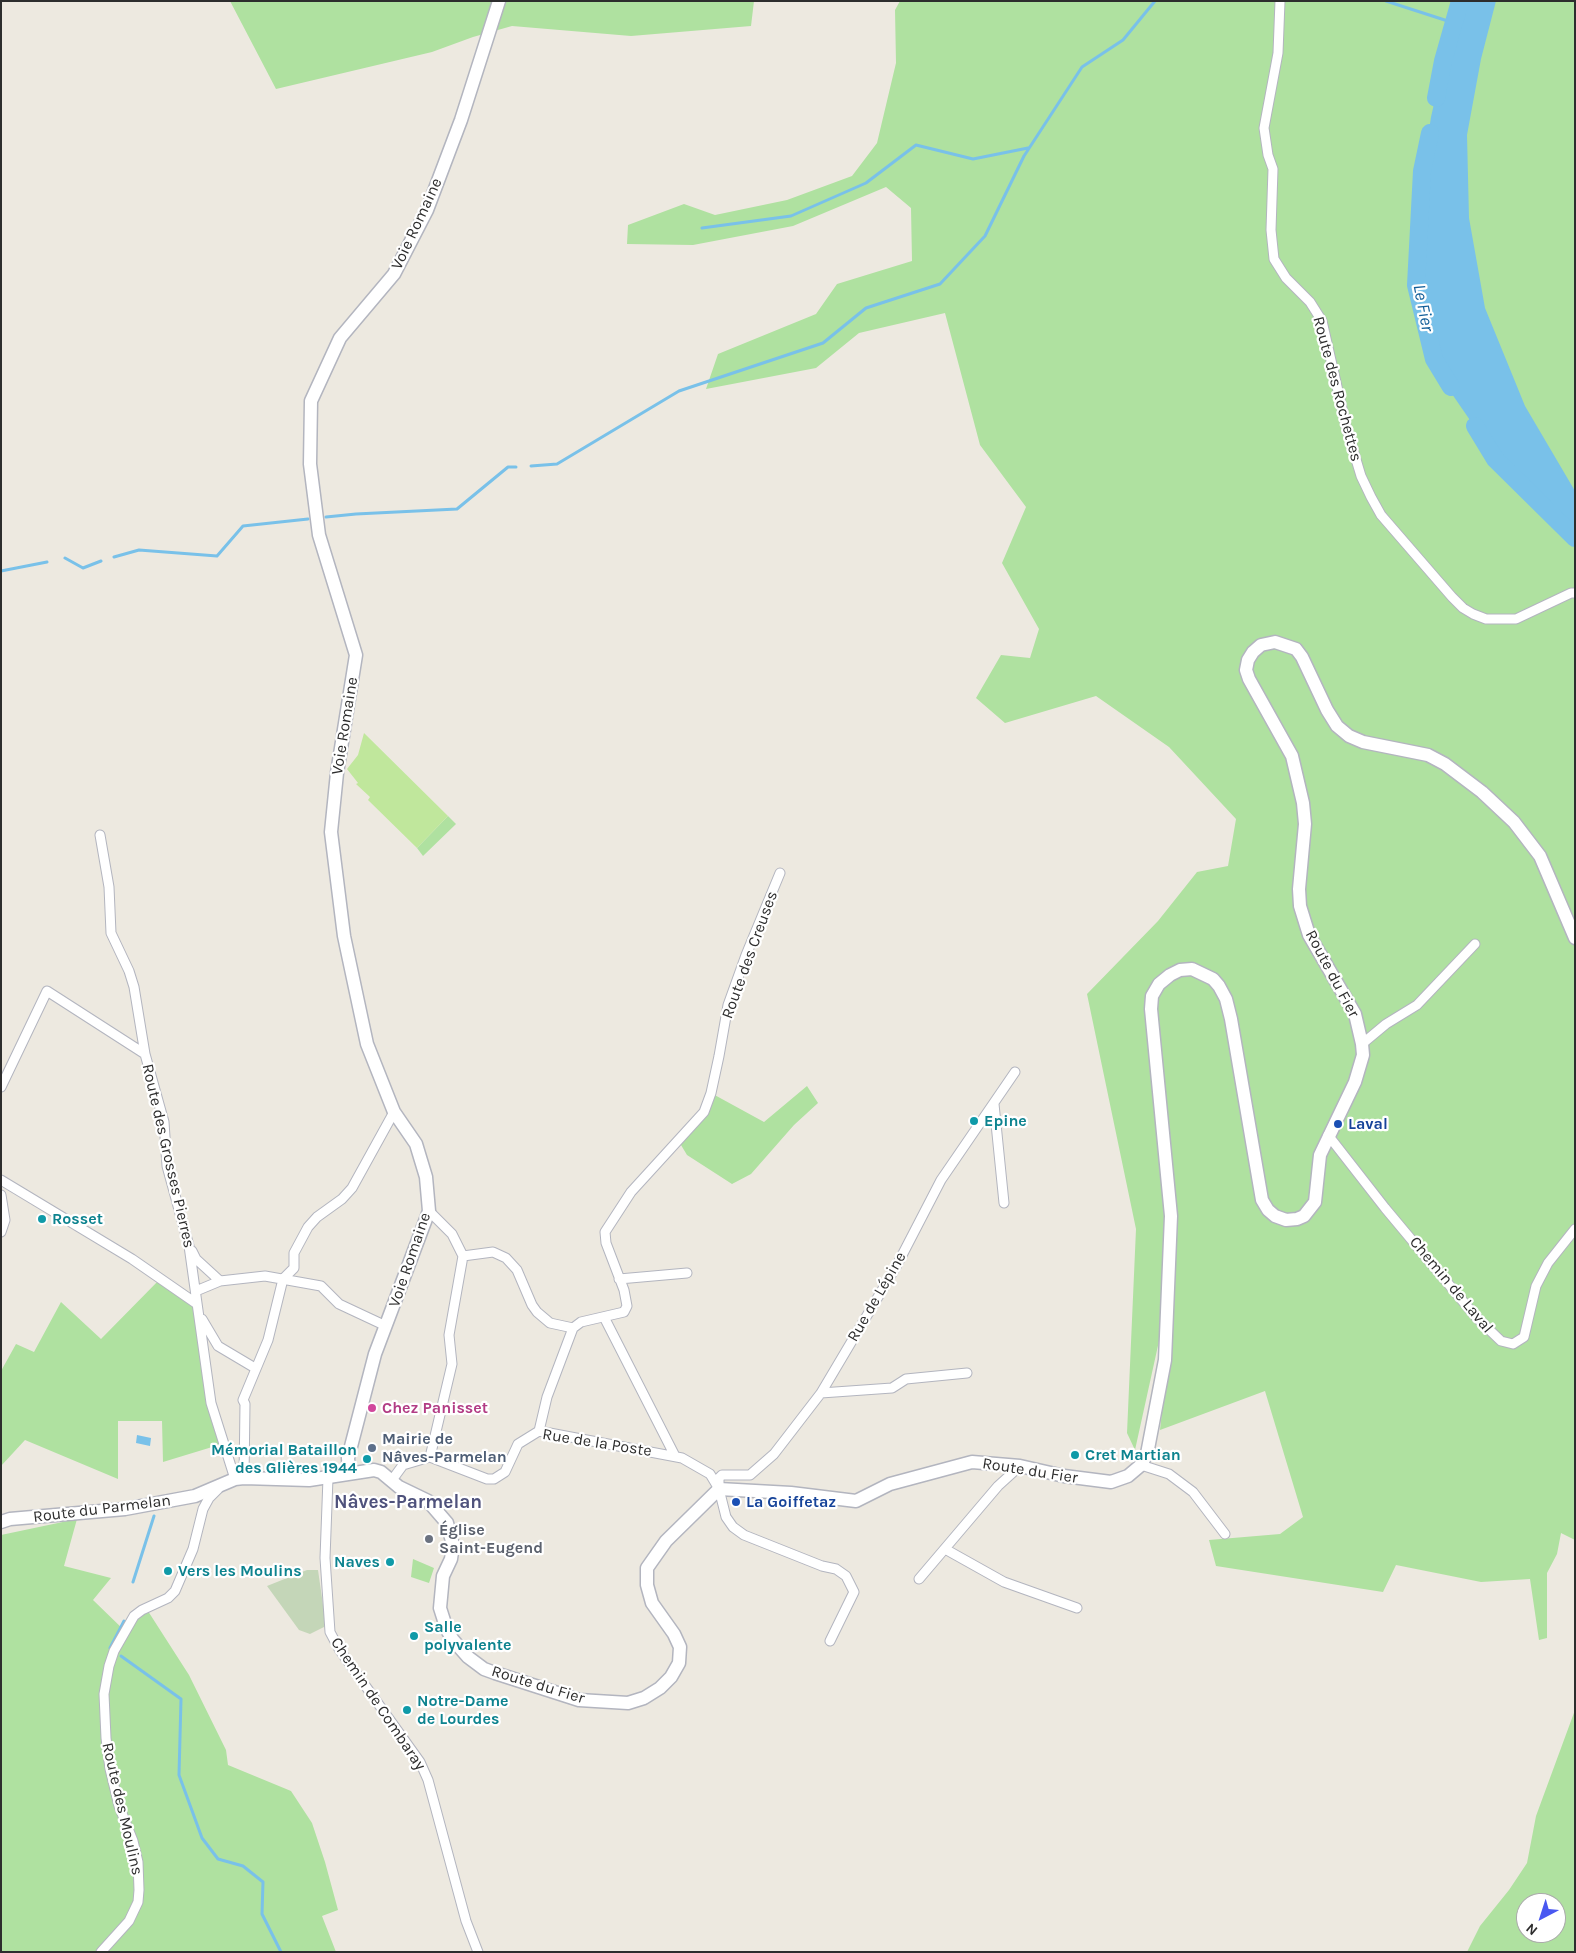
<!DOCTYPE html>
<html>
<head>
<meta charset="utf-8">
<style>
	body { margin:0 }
	#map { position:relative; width:1576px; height:1953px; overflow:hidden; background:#ede9e0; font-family:Karla,sans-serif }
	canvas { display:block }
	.frame { position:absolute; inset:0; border:2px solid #2d2d2d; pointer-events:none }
	.north { position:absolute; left:1516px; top:1893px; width:50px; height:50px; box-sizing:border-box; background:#fff; border:1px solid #ababab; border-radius:50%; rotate:220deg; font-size:14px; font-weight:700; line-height:20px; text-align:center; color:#2d2d2d }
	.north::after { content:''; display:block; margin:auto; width:18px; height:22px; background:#4958f1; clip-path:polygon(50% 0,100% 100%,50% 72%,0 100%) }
</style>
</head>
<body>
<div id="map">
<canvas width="1576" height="1953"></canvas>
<div class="frame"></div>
<div class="north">N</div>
</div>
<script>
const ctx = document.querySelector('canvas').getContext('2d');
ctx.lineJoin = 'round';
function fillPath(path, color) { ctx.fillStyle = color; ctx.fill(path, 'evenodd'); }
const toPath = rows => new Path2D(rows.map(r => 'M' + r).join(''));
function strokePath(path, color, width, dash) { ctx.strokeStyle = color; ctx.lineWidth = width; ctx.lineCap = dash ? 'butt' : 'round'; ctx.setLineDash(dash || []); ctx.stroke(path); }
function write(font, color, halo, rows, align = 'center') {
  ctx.font = font + ' Karla,sans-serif'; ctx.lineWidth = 4.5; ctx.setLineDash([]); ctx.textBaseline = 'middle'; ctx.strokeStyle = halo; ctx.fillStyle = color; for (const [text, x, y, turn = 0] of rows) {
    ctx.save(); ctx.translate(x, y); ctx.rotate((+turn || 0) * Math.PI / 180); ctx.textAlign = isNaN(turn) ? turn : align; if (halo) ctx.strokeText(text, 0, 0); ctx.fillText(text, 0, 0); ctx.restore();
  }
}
const green = toPath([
	[230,1,754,1,751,26,631,36,512,26,473,37,432,52,276,89],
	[900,1,1575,1,1575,1540,1561,1533,1557,1554,1547,1573,1547,1638,1539,1640,1530,1579,1481,1582,1396,1565,1383,1592,1216,1566,1209,1540,1280,1534,1303,1517,1265,1391,1160,1430,1170,1338,1159,1341,1135,1450,1127,1433,1136,1229,1087,994,1158,921,1197,872,1228,866,1236,819,1169,747,1096,696,1005,723,976,698,1001,655,1030,658,1039,629,1002,563,1026,507,980,445,945,313,859,333,816,368,706,389,718,354,816,314,837,284,912,261,911,208,886,187,793,226,693,245,627,244,628,225,684,204,715,215,787,200,852,176,877,143,896,63,895,10],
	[448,816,456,824,423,856,417,848],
	[807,1086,818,1103,794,1125,751,1174,732,1184,687,1155,678,1140,704,1112,711,1093,764,1122],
	[160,1279,194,1308,222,1444,163,1462,162,1421,118,1421,118,1479,25,1440,1,1466,1,1371,16,1344,34,1352,61,1302,101,1339],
	[77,1519,64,1566,111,1578,93,1600,125,1631,146,1608,189,1675,226,1750,228,1765,291,1791,312,1823,325,1862,338,1910,322,1916,336,1952,1,1952,1,1535],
	[413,1559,434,1568,429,1583,411,1577],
	[1575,1710,1575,1952,1467,1952,1480,1926,1509,1890,1527,1863,1536,1816],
	[1526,1903,1556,1903,1556,1933,1526,1933]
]);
const cemetery = toPath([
	[307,1570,318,1570,326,1626,310,1634,299,1630,267,1586]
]);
const pitch = toPath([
	[364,733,448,816,417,848,368,800,370,797,356,784,358,783,347,769,358,755]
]);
const water = toPath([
	[1462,1,1496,1,1481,59,1467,135,1469,218,1485,308,1525,406,1575,491,1575,533,1496,458,1452,394,1434,358,1422,320,1417,284,1423,171,1431,117,1444,60],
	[137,1435,151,1438,150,1446,136,1443]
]);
const stream = toPath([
	[1386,1,1454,23],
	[702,228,791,216,866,183,916,145,973,159,1028,148],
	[531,466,557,464,679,391,823,343,866,308,940,284,985,236,1024,156,1082,67,1123,40,1155,1],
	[326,517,356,514,457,509,508,467,516,467],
	[114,557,139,550,217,556,243,526,308,519],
	[65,558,83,568,101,561],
	[1,571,47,562],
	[133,1582,154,1516],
	[110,1648,124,1621],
	[121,1656,181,1699,179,1775,202,1838,218,1859,243,1866,263,1882,262,1914,281,1952]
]);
const river = toPath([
	[1436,98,1443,61,1460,1],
	[1430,133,1422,171,1416,285,1434,359,1451,387],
	[1475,426,1495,459,1575,538]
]);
const street = toPath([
	[1280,1,1278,53,1264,128,1268,155,1273,169,1271,230,1274,259,1286,278,1310,302,1322,321,1346,426,1361,476,1371,497,1381,515,1452,597,1463,608,1473,614,1486,619,1516,619,1571,593,1575,593],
	[100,835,109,887,111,933,129,971,134,987,145,1054,164,1122,167,1166,189,1246,211,1403,235,1479],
	[1362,1044,1386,1024,1417,1005,1475,944],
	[1,1087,47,991,145,1054],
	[994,1104,1004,1203],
	[1328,1135,1385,1208,1476,1317,1501,1341,1513,1344,1524,1337,1536,1286,1548,1263,1575,1229],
	[1,1180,132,1259,197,1304],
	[1,1195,5,1220,1,1232],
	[429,1211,452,1234,463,1256,449,1335,452,1364,430,1457],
	[192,1251,196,1259,220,1281],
	[463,1256,493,1252,506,1258,517,1270,532,1305,537,1312,550,1323,573,1328],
	[619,1279,687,1273],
	[196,1291,220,1281,265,1276,321,1286,339,1304,386,1326],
	[604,1317,675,1456],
	[202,1319,218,1346,255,1368],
	[821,1393,892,1388,906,1379,967,1373],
	[539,1431,547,1397,573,1328,581,1322,624,1312,627,1306,624,1290,606,1243,605,1232,631,1192,704,1112,711,1093,719,1056,728,1005,746,955,780,873],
	[430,1457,487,1479,494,1479,505,1472,518,1444,539,1431,682,1458,710,1474,719,1489],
	[1141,1465,1169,1474,1193,1492,1225,1534],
	[244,1478,245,1404,243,1400,268,1340,283,1279,294,1268,294,1253,308,1227,317,1217,342,1199,352,1188,394,1112],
	[328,1478,325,1558,330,1632,339,1649,420,1762,428,1780,466,1921,478,1952],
	[392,1480,403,1465,430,1457],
	[945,1549,1004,1582,1077,1608],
	[919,1579,998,1486,1020,1466],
	[830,1641,854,1592,846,1576,836,1569,822,1566,744,1535,733,1527,726,1517,719,1489,719,1478,722,1475,750,1475,774,1454,821,1393,897,1265,941,1180,1015,1072],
	[101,1952,129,1921,138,1902,139,1890,138,1862,133,1841,119,1806,110,1769,106,1738,104,1694,109,1666,114,1651,134,1616,142,1610,168,1598,175,1591,193,1549,203,1509,209,1498,218,1489]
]);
const secondary = toPath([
	[349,1473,348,1458,375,1354,429,1211,426,1177,416,1144,394,1112,367,1044,344,936,331,832,337,773,356,655,319,535,310,464,311,401,340,338,394,274,427,210,461,120,499,1],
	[1,1522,10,1519,125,1509,195,1496,235,1479,244,1478,309,1480,374,1470,381,1472,399,1487,428,1501,447,1523,453,1545,451,1559,443,1576,440,1608,447,1630,453,1640,468,1657,484,1669,495,1673,579,1700,628,1703,644,1698,660,1688,671,1677,679,1663,680,1647,674,1634,652,1603,647,1585,647,1568,666,1541,719,1489,791,1493,856,1501,890,1484,972,1462,1020,1466,1064,1476,1111,1482,1128,1476,1141,1465,1147,1454,1165,1360,1171,1216,1151,1009,1152,996,1159,984,1170,975,1180,970,1192,969,1213,979,1219,986,1226,999,1231,1019,1262,1200,1268,1210,1275,1216,1286,1220,1297,1219,1304,1216,1315,1202,1320,1155,1355,1082,1363,1055,1362,1044,1355,1014,1309,935,1300,906,1299,889,1305,824,1303,803,1292,756,1249,679,1246,670,1248,660,1253,652,1261,645,1275,642,1296,649,1302,657,1327,710,1337,726,1349,736,1363,742,1428,755,1445,764,1482,792,1514,822,1540,856,1575,938]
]);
const markers = [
	[974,1121,5,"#0f9aa8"],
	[1338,1124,5,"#1a4fb4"],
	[42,1219,5,"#0f9aa8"],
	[372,1408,5,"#d1479c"],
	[372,1448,5,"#5c6f8a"],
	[1075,1455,5,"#0f9aa8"],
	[367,1459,5,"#0f9aa8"],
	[736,1502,5,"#1a4fb4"],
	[429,1539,5,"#6b7280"],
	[390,1562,5,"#0f9aa8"],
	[168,1571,5,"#0f9aa8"],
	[414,1636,5,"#0f9aa8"],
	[407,1710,5,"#0f9aa8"]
];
const streetNames = [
	["Voie Romaine",417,224,-65],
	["Route des Rochettes",1337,389,75],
	["Voie Romaine",345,726,-81],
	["Route des Creuses",750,955,-70],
	["Route du Fier",1332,974,62],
	["Route des Grosses Pierres",168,1156,77],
	["Voie Romaine",410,1260,-71],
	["Chemin de Laval",1451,1285,50],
	["Rue de Lépine",877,1297,-60],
	["Rue de la Poste",597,1443,9],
	["Route du Fier",1030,1471,9],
	["Route du Parmelan",102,1509,-7],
	["Route du Fier",538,1685,17],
	["Chemin de Combaray",378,1704,56],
	["Route des Moulins",122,1809,77]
];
const cultureNames = [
	["Epine",984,1121],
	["Rosset",52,1219],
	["Mémorial Bataillon",357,1450,"right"],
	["des Glières 1944",357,1468,"right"],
	["Cret Martian",1085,1455],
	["Naves",380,1562,"right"],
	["Vers les Moulins",178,1571],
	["Salle",424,1627],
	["polyvalente",424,1645],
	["Notre-Dame",417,1701],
	["de Lourdes",417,1719]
];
const transitNames = [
	["Laval",1348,1124],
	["La Goiffetaz",746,1502]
];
const hotelNames = [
	["Chez Panisset",382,1408]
];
const serviceNames = [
	["Mairie de",382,1439],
	["Nâves-Parmelan",382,1457]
];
const worshipNames = [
	["Église",439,1530],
	["Saint-Eugend",439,1548]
];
const waterNames = [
	["Le Fier",1423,308,79]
];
const quarterNames = [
	["Nâves-Parmelan",408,1503]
];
fillPath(green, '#afe1a0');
fillPath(cemetery, '#c4d6b8');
fillPath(pitch, '#c0e79c');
fillPath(water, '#79c1e9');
strokePath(stream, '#79c1e9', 3);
strokePath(river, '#79c1e9', 18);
strokePath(street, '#b3b5bf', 11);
strokePath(secondary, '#b3b5bf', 15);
strokePath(street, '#fff', 9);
strokePath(secondary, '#fff', 12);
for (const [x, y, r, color] of markers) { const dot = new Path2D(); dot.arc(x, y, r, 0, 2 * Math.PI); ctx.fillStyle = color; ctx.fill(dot); strokePath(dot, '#fff', 2); }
write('16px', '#2d2d2d', '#fff', streetNames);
write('bold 16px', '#0d838f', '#fff', cultureNames, 'left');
write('bold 16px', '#164399', '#fff', transitNames, 'left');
write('bold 16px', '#b23c85', '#fff', hotelNames, 'left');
write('bold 16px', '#4e5e75', '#fff', serviceNames, 'left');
write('bold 16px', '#5b616d', '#fff', worshipNames, 'left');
write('italic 18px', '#145f99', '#fff', waterNames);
write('bold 19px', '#4f527c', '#fff', quarterNames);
</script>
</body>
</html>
